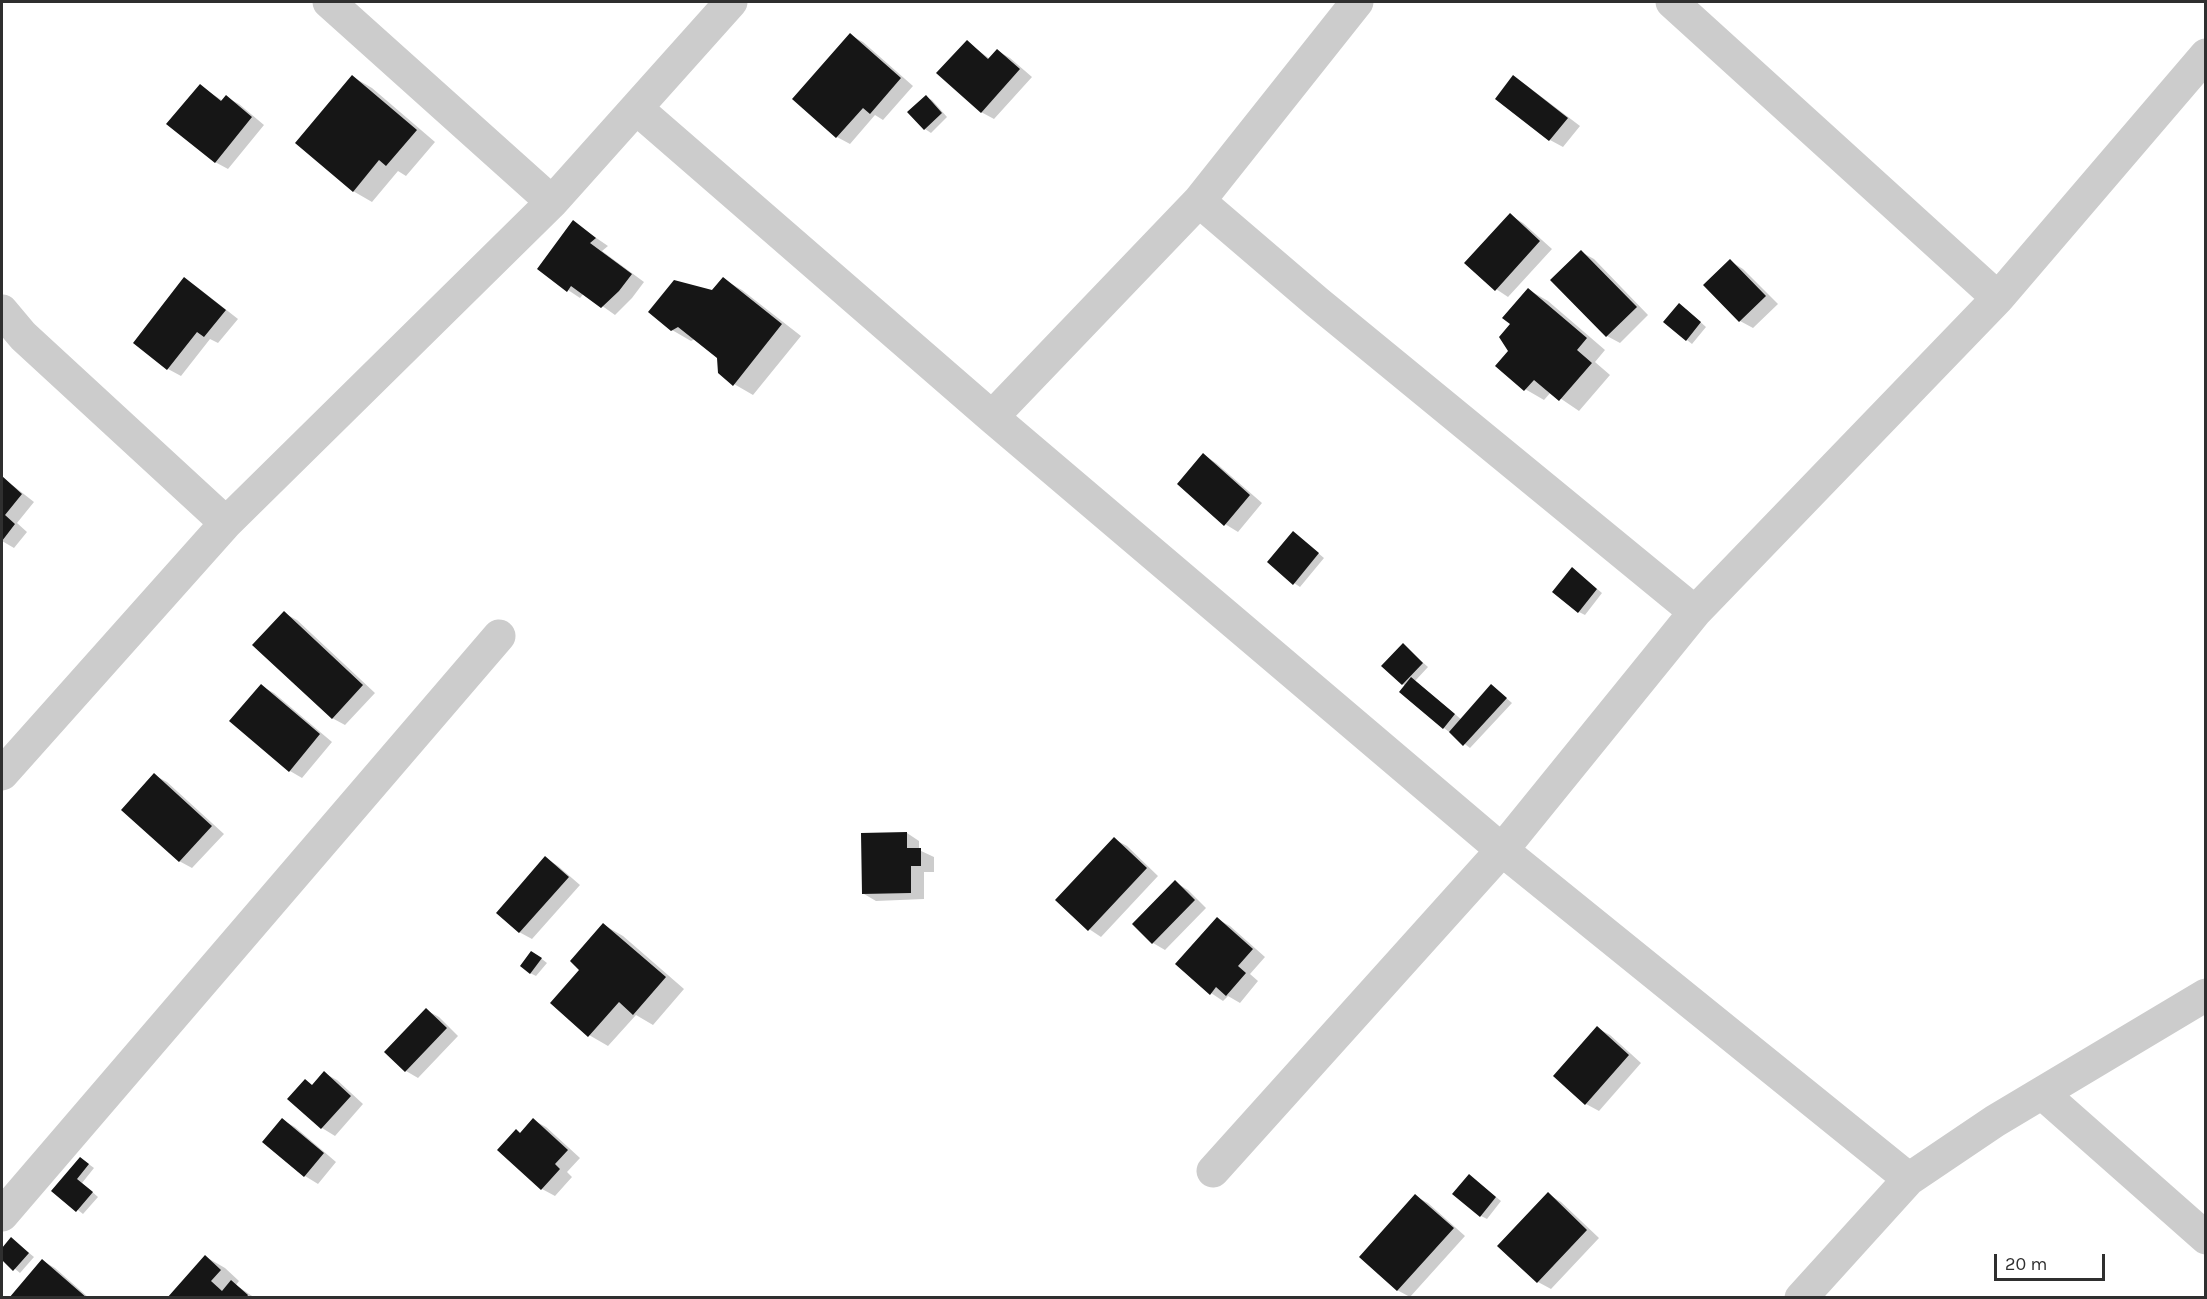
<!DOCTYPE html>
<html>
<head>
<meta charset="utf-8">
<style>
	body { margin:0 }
	#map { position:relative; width:2207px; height:1299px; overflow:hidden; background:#fff; font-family:Karla,sans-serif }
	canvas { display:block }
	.frame { position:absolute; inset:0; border:3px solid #2f2f2f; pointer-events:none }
	.scale { position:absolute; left:1994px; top:1254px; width:111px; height:27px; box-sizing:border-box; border:3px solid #2f2f2f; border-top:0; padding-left:8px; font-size:18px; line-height:21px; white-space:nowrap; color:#2f2f2f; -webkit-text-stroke:4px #fff; paint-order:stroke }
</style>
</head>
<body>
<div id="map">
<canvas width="2207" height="1299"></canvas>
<div class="frame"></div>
<div class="scale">20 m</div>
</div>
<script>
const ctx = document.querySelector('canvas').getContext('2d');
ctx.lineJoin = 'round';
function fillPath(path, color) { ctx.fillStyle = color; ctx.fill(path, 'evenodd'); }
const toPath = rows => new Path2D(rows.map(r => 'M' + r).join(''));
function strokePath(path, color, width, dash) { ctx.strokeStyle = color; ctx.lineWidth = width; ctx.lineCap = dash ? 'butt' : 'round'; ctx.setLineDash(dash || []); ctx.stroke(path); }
const shadow = toPath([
	[850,35,863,42,913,86,883,120,875,115,850,144,837,137,794,99],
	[967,42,990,59,998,51,1010,58,1032,77,994,119,981,112],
	[353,77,372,88,435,142,406,176,398,171,372,202,353,191],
	[1514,77,1526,85,1580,126,1563,147,1550,140,1497,99],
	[200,86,223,101,226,97,239,104,264,125,228,169,215,162],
	[926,97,932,100,947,117,931,133,925,129,910,112],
	[1510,215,1523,223,1552,249,1508,297,1496,289],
	[573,222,608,246,602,251,644,282,632,298,615,315,584,293,580,298,568,290],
	[1581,252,1594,259,1648,315,1620,343,1607,336,1552,280],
	[1730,261,1743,269,1778,304,1753,328,1740,321,1706,285],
	[185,279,197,287,238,319,218,343,210,339,181,376,168,369,135,343],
	[723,279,742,290,801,336,753,395,734,384,719,357,695,339,691,341,672,330],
	[1529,290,1548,301,1605,350,1595,362,1610,375,1579,411,1551,392,1544,400,1525,389,1510,351,1512,324],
	[1686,309,1706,327,1692,344,1687,340],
	[1204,455,1216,463,1262,503,1238,532,1225,524],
	[2,477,34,502,17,523,27,532,14,548,2,541],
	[1299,537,1324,558,1300,587,1294,583],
	[1578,573,1602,593,1585,615,1579,612],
	[284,613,297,620,375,693,345,725,332,718],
	[1403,645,1428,667,1415,681,1462,720,1492,686,1512,703,1470,748,1444,728,1403,684],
	[261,686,274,693,332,742,302,778,290,771],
	[154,775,167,782,224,834,192,868,179,861],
	[907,833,919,841,919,850,934,857,934,872,924,872,924,899,876,901,864,894],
	[1114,839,1127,846,1158,876,1101,937,1089,929],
	[546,858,558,866,580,885,532,939,519,932],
	[1175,882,1188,890,1206,908,1165,950,1153,943],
	[1217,919,1230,926,1265,957,1250,974,1258,981,1240,1003,1228,996,1223,1001,1211,993],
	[604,925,623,936,684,989,653,1025,636,1015,608,1046,589,1035,581,970],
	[538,956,547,963,536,976,530,973],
	[426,1010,439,1017,458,1036,418,1078,406,1071],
	[1597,1028,1610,1035,1641,1063,1599,1111,1586,1104],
	[324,1073,337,1080,363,1104,335,1136,322,1128,289,1099,306,1081,313,1086],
	[282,1120,295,1127,336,1162,318,1184,305,1176,264,1142],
	[533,1120,546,1127,580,1158,567,1172,572,1177,555,1196,542,1189,499,1150,521,1134],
	[86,1162,94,1168,82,1183,98,1197,83,1214,53,1190],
	[1475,1180,1501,1201,1487,1219,1481,1216],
	[1548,1194,1561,1202,1599,1238,1551,1289,1538,1282,1500,1246],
	[1415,1196,1428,1203,1465,1236,1410,1297,1397,1290],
	[12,1239,34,1257,20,1273,2,1258,2,1250],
	[206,1257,225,1268,239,1281,236,1285,255,1298,169,1298],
	[43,1261,55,1268,89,1298,11,1298]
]);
const building = toPath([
	[850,33,901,78,870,114,863,108,836,138,792,99],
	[967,40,988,59,997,49,1020,69,981,113,936,73],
	[352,75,417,130,386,166,379,160,353,192,295,143],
	[1513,75,1568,118,1549,141,1495,99],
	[200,84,221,101,226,95,252,117,215,163,166,124],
	[926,95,942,113,924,130,907,112],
	[1510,213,1540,241,1495,291,1464,263],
	[573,220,596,238,590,243,632,274,619,291,601,308,571,286,567,292,537,269],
	[1581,250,1637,307,1606,337,1550,280],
	[1730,259,1766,296,1739,322,1703,285],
	[184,277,226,310,204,337,197,332,167,370,133,343],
	[723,277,782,324,733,386,718,373,717,358,678,327,671,331,648,312,674,280,712,290],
	[1528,288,1587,338,1577,350,1592,363,1559,401,1534,380,1524,391,1495,366,1508,351,1499,337,1510,324,1502,318],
	[1679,303,1701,322,1686,341,1663,322],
	[1203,453,1250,495,1224,526,1177,484],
	[2,476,22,494,5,515,15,524,2,541],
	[1293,531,1319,553,1293,585,1267,562],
	[1572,567,1597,589,1578,613,1552,592],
	[284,611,363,685,332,719,252,645],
	[1403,643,1423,663,1402,685,1381,666],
	[1411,677,1455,714,1443,729,1399,692],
	[261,684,320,734,289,772,229,721],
	[1491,684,1507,698,1463,746,1449,732],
	[154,773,212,826,179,862,121,810],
	[907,832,907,848,921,848,921,866,911,866,911,893,862,894,861,833],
	[1114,837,1147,868,1088,931,1055,900],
	[545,856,569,877,519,933,496,913],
	[1175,880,1195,900,1152,944,1132,924],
	[1217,917,1253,949,1238,966,1246,973,1226,996,1216,987,1210,995,1175,964],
	[603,923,666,977,633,1015,619,1002,588,1037,550,1003,579,970,570,961],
	[531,951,542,958,530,974,520,966],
	[426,1008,447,1028,405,1072,384,1052],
	[1597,1026,1629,1055,1585,1105,1553,1076],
	[324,1071,351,1096,321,1129,287,1099,305,1079,312,1085],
	[282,1118,324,1153,304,1177,262,1142],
	[533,1118,568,1150,555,1164,560,1169,541,1190,497,1150,516,1129,520,1133],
	[80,1157,89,1164,77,1179,93,1192,76,1212,51,1191],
	[1469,1174,1496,1197,1480,1217,1452,1194],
	[1548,1192,1587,1230,1537,1283,1497,1246],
	[1415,1194,1454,1228,1397,1291,1359,1257],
	[11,1237,29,1253,13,1271,2,1260,2,1248],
	[205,1255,221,1270,211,1281,222,1291,231,1280,248,1295,246,1298,167,1298],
	[42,1259,87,1298,9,1298]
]);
const minor = toPath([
	[329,2,552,202],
	[1672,2,1998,298],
	[636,108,992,417,1502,850,1213,1171],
	[1199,201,1317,302,1695,612],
	[2,311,23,336,226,523],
	[992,417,1199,201,1357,2],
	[2,774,226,523,552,202,731,2],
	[2043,1094,2206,1238],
	[1909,1179,1502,850,1695,612,1998,298,2206,55],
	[2,1215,499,636],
	[1801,1298,1909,1179,1995,1121,2206,995]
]);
fillPath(shadow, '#0003');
fillPath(building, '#161616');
strokePath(minor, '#ccc', 33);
</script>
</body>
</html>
